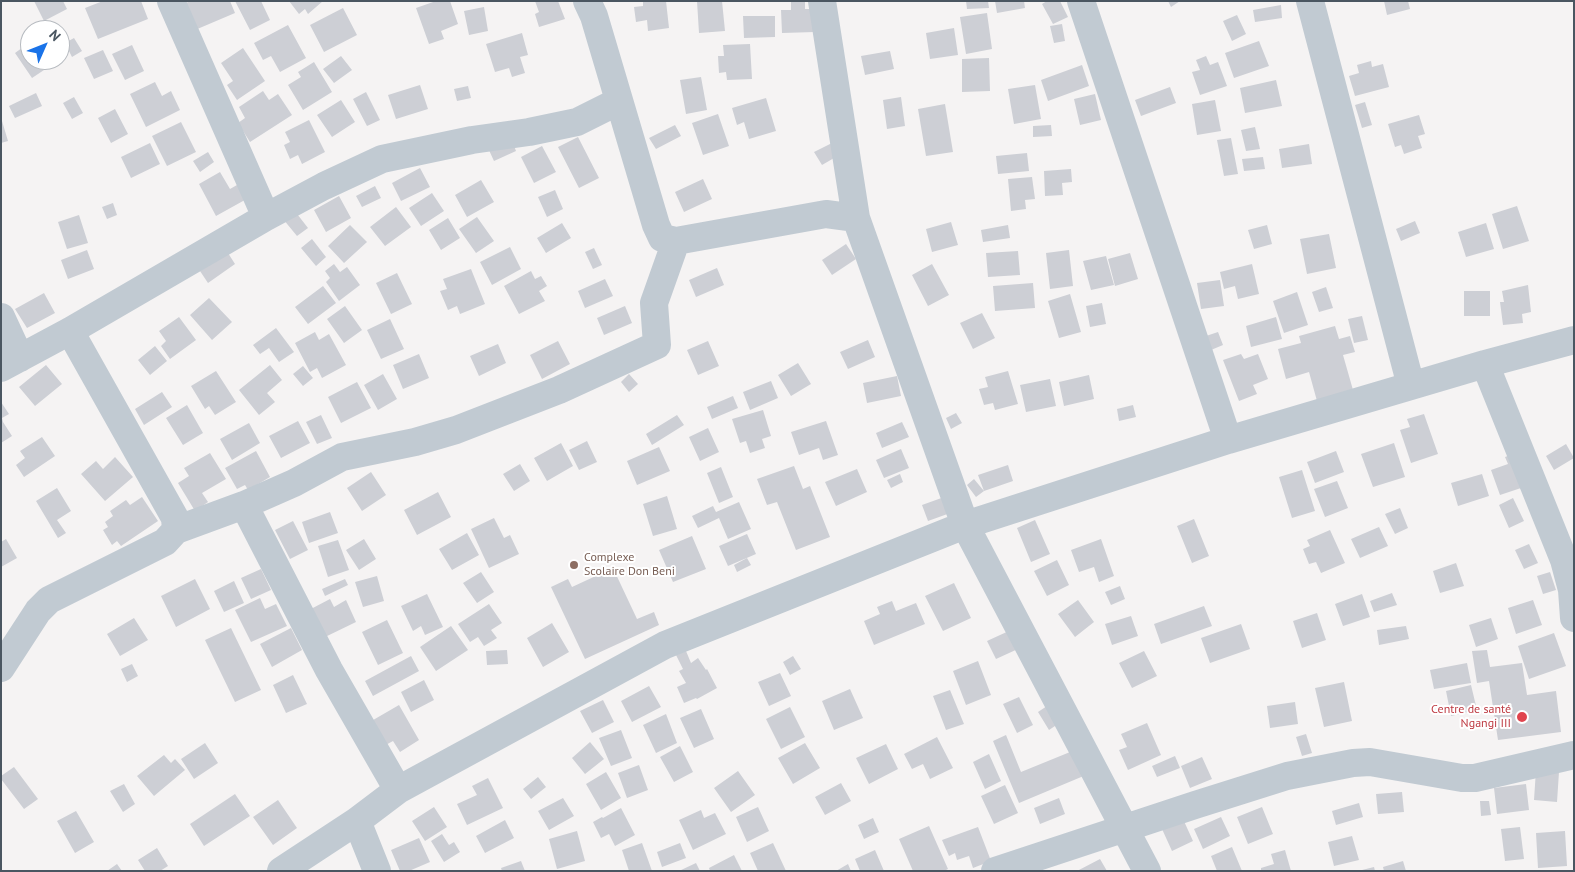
<!DOCTYPE html>
<html>
<head>
<meta charset="utf-8">
<style>
	body { margin:0 }
	#map { position:relative; width:1575px; height:872px; overflow:hidden; background:#f5f3f3; font-family:"PT Sans",sans-serif }
	canvas { display:block }
	.frame { position:absolute; inset:0; border:2px solid #4a5661; pointer-events:none }
	.north { position:absolute; left:20px; top:20px; width:50px; height:50px; box-sizing:border-box; background:#fff; border:1px solid #b7bbc0; border-radius:50%; rotate:46deg; font-size:14px; font-weight:700; line-height:20px; text-align:center; color:#4a5661 }
	.north::after { content:''; display:block; margin:auto; width:18px; height:22px; background:#1a73e8; clip-path:polygon(50% 0,100% 100%,50% 72%,0 100%) }
</style>
</head>
<body>
<div id="map">
<canvas width="1575" height="872"></canvas>
<div class="frame"></div>
<div class="north">N</div>
</div>
<script>
const ctx = document.querySelector('canvas').getContext('2d');
ctx.lineJoin = 'round';
function fillPath(path, color) { ctx.fillStyle = color; ctx.fill(path, 'evenodd'); }
const toPath = rows => new Path2D(rows.map(r => 'M' + r).join(''));
function strokePath(path, color, width, dash) { ctx.strokeStyle = color; ctx.lineWidth = width; ctx.lineCap = dash ? 'butt' : 'round'; ctx.setLineDash(dash || []); ctx.stroke(path); }
function write(font, color, halo, rows, align = 'center') {
  ctx.font = font + ' "PT Sans",sans-serif'; ctx.lineWidth = 4; ctx.setLineDash([]); ctx.textBaseline = 'middle'; ctx.strokeStyle = halo; ctx.fillStyle = color; for (const [text, x, y, turn = 0] of rows) {
    ctx.save(); ctx.translate(x, y); ctx.rotate((+turn || 0) * Math.PI / 180); ctx.textAlign = isNaN(turn) ? turn : align; if (halo) ctx.strokeText(text, 0, 0); ctx.fillText(text, 0, 0); ctx.restore();
  }
}
const building = toPath([
	[34,1,63,1,67,9,44,21],
	[103,1,141,1,148,19,98,39,85,8],
	[190,1,230,1,235,13,195,30,184,4],
	[235,1,261,1,270,20,250,30],
	[289,1,323,1,308,14,305,9,299,14],
	[436,1,450,1,458,24,441,31,444,39,429,44,416,8],
	[535,1,558,1,565,19,539,27,535,14,539,12],
	[643,1,666,1,669,28,648,31,647,20,636,22,634,7,643,6],
	[697,1,722,1,725,31,699,33],
	[791,1,805,1,805,9,814,9,815,32,782,33,781,10,791,10],
	[966,1,988,1,989,8,967,9],
	[995,1,1024,1,1025,8,997,13],
	[1047,1,1060,1,1068,17,1053,24,1042,4],
	[1168,1,1180,1,1171,7],
	[1384,1,1408,1,1410,9,1387,15],
	[1281,5,1282,18,1255,22,1253,10],
	[484,7,488,31,469,35,464,11],
	[343,8,357,35,324,52,310,25],
	[987,13,992,49,966,54,960,17],
	[1237,15,1246,34,1232,41,1223,21],
	[743,16,775,16,775,37,744,38],
	[1062,24,1065,41,1054,43,1050,26],
	[288,25,306,58,280,72,271,56,263,60,254,43],
	[954,28,958,55,930,59,926,33],
	[522,33,528,55,520,57,525,73,512,77,509,68,495,72,486,44],
	[74,38,82,51,72,57,65,43],
	[1259,41,1269,66,1234,78,1225,53],
	[30,42,30,60,46,60,50,66,32,78,15,53],
	[750,44,752,79,727,80,726,72,719,73,718,56,724,56,723,45],
	[132,45,144,71,125,80,112,54],
	[243,48,265,81,237,100,227,85,233,81,221,63],
	[103,50,113,71,94,79,84,58],
	[890,51,894,69,865,75,861,56],
	[341,56,352,70,334,83,323,69],
	[1206,56,1210,65,1218,62,1227,86,1200,95,1192,72,1200,70,1196,60],
	[989,58,990,91,962,92,962,59],
	[1371,61,1372,67,1383,64,1389,87,1355,96,1349,76,1359,73,1357,65],
	[314,62,332,92,303,110,288,85,301,77,298,72],
	[1082,65,1089,86,1048,101,1041,80],
	[701,77,707,110,686,114,680,80],
	[1276,80,1282,106,1245,113,1240,88],
	[155,82,162,96,171,91,180,110,146,127,130,94],
	[420,85,428,109,396,119,388,95],
	[1035,85,1041,119,1014,124,1008,89],
	[468,86,471,98,457,101,454,89],
	[1170,87,1176,103,1141,116,1135,100],
	[263,91,269,100,278,94,292,115,250,142,238,123,245,118,239,107],
	[366,92,380,120,367,126,353,99],
	[36,93,42,106,15,118,9,106],
	[1095,94,1101,120,1080,125,1074,99],
	[74,97,83,113,72,119,63,103],
	[901,97,905,126,887,129,883,100],
	[766,98,776,131,749,139,744,122,737,125,732,108],
	[341,100,355,122,332,137,317,115],
	[1215,100,1221,131,1197,135,1192,104],
	[1365,102,1372,125,1362,128,1355,105],
	[945,104,953,152,926,156,918,109],
	[115,109,128,134,111,143,98,118],
	[718,114,729,146,703,155,692,123],
	[1419,115,1425,134,1418,136,1422,148,1404,154,1401,145,1395,147,1388,124],
	[309,120,325,152,302,164,298,155,290,159,284,145,290,142,285,132],
	[2,121,8,141,1,143,1,122],
	[181,122,196,152,167,166,152,136],
	[675,125,681,136,656,149,649,138],
	[1051,125,1052,136,1033,137,1033,126],
	[1255,127,1260,149,1246,151,1241,130],
	[578,137,599,178,579,188,558,147],
	[511,138,516,151,494,161,488,148],
	[1231,138,1238,174,1224,176,1217,140],
	[834,142,841,154,822,165,814,152],
	[150,143,160,164,131,178,121,157],
	[1309,144,1312,164,1282,168,1279,149],
	[542,146,556,172,534,183,521,157],
	[208,152,214,162,200,172,193,161],
	[1027,153,1029,171,998,174,996,156],
	[1263,157,1265,169,1244,171,1242,159],
	[420,168,430,187,401,201,392,183],
	[1071,169,1072,182,1062,183,1063,195,1045,196,1044,171],
	[220,172,230,189,244,181,252,196,216,216,199,184],
	[1032,177,1035,199,1025,200,1026,209,1011,211,1008,179],
	[703,179,712,199,684,212,675,192],
	[481,180,494,202,467,217,455,195],
	[375,186,381,198,362,207,356,196],
	[555,190,563,209,547,217,538,197],
	[432,193,444,211,421,226,409,208],
	[339,196,351,218,326,232,314,210],
	[113,203,117,215,107,219,102,207],
	[1517,206,1529,241,1503,249,1492,214],
	[396,207,411,227,385,246,370,227],
	[294,210,308,228,297,236,283,219],
	[79,215,88,243,67,249,58,222],
	[477,217,494,241,476,253,459,229],
	[448,218,460,238,441,250,429,230],
	[1415,221,1420,233,1401,241,1396,229],
	[951,222,958,245,932,252,926,229],
	[562,223,571,238,546,253,537,238],
	[1486,223,1494,249,1466,257,1458,232],
	[350,225,367,242,344,263,328,246],
	[1008,225,1010,238,983,242,981,230],
	[1267,225,1272,244,1254,249,1248,230],
	[1329,234,1336,268,1307,274,1300,239],
	[312,239,326,257,316,266,301,248],
	[846,244,856,259,832,275,822,260],
	[510,247,521,269,492,285,480,262],
	[594,248,602,265,593,269,585,252],
	[87,250,94,269,68,279,61,260],
	[1069,250,1073,286,1050,289,1046,253],
	[1018,251,1020,275,988,277,986,253],
	[228,253,235,264,208,283,200,271],
	[1130,253,1138,279,1115,286,1108,259],
	[1106,256,1114,285,1091,290,1083,261],
	[334,264,340,272,347,267,360,285,339,301,326,282,330,278,325,271],
	[932,264,949,295,928,306,912,275],
	[1252,264,1259,294,1238,299,1235,286,1224,289,1220,272],
	[717,268,724,285,696,297,689,280],
	[471,269,485,304,460,314,457,306,448,310,440,291,447,289,443,279],
	[531,271,535,279,541,276,547,286,539,291,545,301,519,314,504,286],
	[397,273,412,304,391,314,376,283],
	[605,279,613,296,585,308,578,291],
	[1220,280,1224,306,1201,309,1197,283],
	[1033,283,1035,308,995,311,993,286],
	[1528,285,1531,312,1522,314,1523,323,1503,325,1500,302,1504,302,1502,291],
	[323,286,336,303,308,324,295,307],
	[1326,287,1333,308,1319,312,1312,292],
	[1464,291,1490,291,1490,316,1464,316],
	[1297,292,1308,325,1284,333,1273,301],
	[44,293,55,313,27,328,15,309],
	[1070,294,1081,332,1059,338,1048,301],
	[209,298,232,322,212,340,190,315],
	[1102,303,1106,324,1090,327,1086,306],
	[345,306,362,330,344,343,327,319],
	[625,306,632,323,604,335,597,318],
	[982,313,995,338,973,349,960,323],
	[1362,316,1368,340,1354,343,1348,319],
	[179,317,196,340,170,359,161,346,166,341,159,331],
	[1276,317,1282,339,1251,347,1246,326],
	[390,319,404,349,381,359,367,330],
	[1335,326,1339,339,1350,336,1355,352,1343,355,1355,397,1317,401,1309,372,1286,379,1278,349,1301,343,1299,336],
	[276,328,294,352,279,362,269,348,260,354,253,345],
	[315,332,319,340,329,334,346,365,322,378,317,368,310,372,295,343],
	[1218,332,1223,345,1211,350,1206,336],
	[868,340,875,357,848,369,840,352],
	[558,341,570,364,542,379,530,355],
	[708,341,719,366,698,375,687,350],
	[498,344,506,363,479,376,470,356],
	[155,346,167,361,150,375,138,360],
	[419,354,429,378,403,389,393,365],
	[1241,354,1244,359,1258,354,1268,379,1253,385,1257,394,1239,401,1223,360],
	[798,363,811,384,791,396,778,375],
	[46,365,62,384,35,406,19,387],
	[270,365,282,380,267,393,275,402,259,415,239,390],
	[303,366,313,378,303,386,293,374],
	[216,371,236,402,215,415,209,406,205,409,191,386],
	[1008,371,1018,404,995,410,993,403,984,405,979,389,988,387,985,377],
	[383,374,397,399,378,410,364,385],
	[629,374,638,384,629,392,621,382],
	[1089,375,1094,399,1064,406,1059,382],
	[897,376,901,396,867,403,863,383],
	[1050,379,1056,406,1026,412,1020,385],
	[771,381,778,398,750,410,743,392],
	[357,382,371,408,341,423,328,397],
	[162,392,172,407,144,425,135,409],
	[733,396,738,408,712,419,707,407],
	[1,402,9,414,2,418,3,422,12,436,1,443],
	[187,405,203,433,183,445,166,418],
	[1133,405,1136,417,1119,421,1117,409],
	[763,410,771,436,762,439,765,448,750,453,746,441,740,443,732,419],
	[956,413,962,423,951,429,946,418],
	[1424,414,1438,454,1411,463,1400,430,1410,427,1407,419],
	[321,415,332,438,317,444,306,422],
	[677,415,684,425,652,445,646,434],
	[298,421,310,443,281,458,269,436],
	[826,421,838,455,823,460,819,448,799,455,791,432],
	[902,422,909,437,882,448,876,433],
	[249,423,260,443,232,460,220,439],
	[708,428,719,452,700,461,689,437],
	[42,437,55,456,24,477,16,465,25,458,20,451],
	[587,441,597,462,579,470,569,450],
	[561,443,573,466,547,481,534,458],
	[1394,443,1405,477,1373,487,1361,454],
	[1566,444,1574,458,1554,470,1546,456],
	[659,447,670,471,637,485,627,461],
	[901,449,909,468,884,478,876,460],
	[256,451,270,477,248,490,245,485,237,489,225,468],
	[1336,451,1344,472,1315,483,1307,462],
	[1519,452,1530,485,1500,495,1491,470,1508,464,1505,457],
	[210,453,226,479,202,493,208,502,195,511,178,483,189,476,184,468],
	[115,457,133,477,105,501,81,474,96,461,103,469],
	[520,464,530,481,514,491,503,474],
	[1008,465,1013,481,984,491,978,475],
	[794,466,803,489,810,486,830,537,796,550,777,502,767,505,757,479],
	[721,467,733,497,719,503,707,473],
	[857,469,867,492,836,506,825,482],
	[1302,470,1315,511,1292,518,1279,477],
	[371,472,386,495,362,511,347,488],
	[900,474,903,482,891,488,887,480],
	[1482,474,1489,496,1458,506,1451,483],
	[974,479,984,491,976,497,967,485],
	[1337,481,1348,508,1325,517,1314,489],
	[57,488,71,511,57,520,66,533,58,538,36,501],
	[438,492,451,517,417,535,404,510],
	[667,496,677,529,653,536,643,504],
	[947,496,953,512,928,521,922,505],
	[142,497,158,521,121,546,117,541,112,545,103,530,108,527,105,522,113,516,110,511,126,500,130,505],
	[1513,498,1524,521,1509,528,1499,505],
	[739,502,751,529,728,539,719,518,698,528,692,516,713,506,716,512],
	[1400,508,1408,528,1395,534,1385,514],
	[330,512,338,533,309,543,302,522],
	[494,518,504,538,510,535,519,554,489,568,471,529],
	[1194,519,1209,556,1192,563,1177,526],
	[1035,520,1050,554,1031,562,1017,528],
	[293,521,308,550,290,559,275,530],
	[1379,527,1388,546,1360,558,1351,539],
	[1330,530,1345,563,1321,573,1316,562,1309,564,1303,549,1310,546,1307,540],
	[467,533,479,555,452,570,439,549],
	[747,534,756,554,728,566,719,546],
	[692,536,706,569,673,582,659,550],
	[6,539,17,558,1,567,1,542],
	[364,539,376,559,359,570,346,550],
	[1101,539,1114,576,1099,582,1094,567,1079,572,1071,550],
	[338,540,349,570,328,577,318,546],
	[1529,544,1538,563,1524,569,1515,550],
	[747,558,751,565,737,572,734,565],
	[1057,560,1069,585,1047,596,1034,571],
	[1456,563,1464,586,1440,593,1433,571],
	[613,568,637,619,654,612,659,625,585,659,551,587,568,579,572,587],
	[261,569,271,590,251,599,241,578],
	[481,572,494,592,477,603,463,583],
	[1550,572,1556,590,1543,594,1537,576],
	[377,576,384,601,363,607,355,582],
	[195,579,210,609,176,627,161,596],
	[345,579,348,585,325,596,322,589],
	[234,581,244,603,224,612,214,591],
	[954,583,971,618,943,631,925,596],
	[1120,586,1125,599,1111,605,1105,592],
	[1392,593,1397,605,1374,612,1370,601],
	[427,594,443,627,425,635,421,626,413,631,401,606],
	[1362,594,1370,617,1343,626,1335,604],
	[260,598,265,609,276,604,287,626,251,642,235,610],
	[330,599,334,607,346,600,356,622,323,638,309,610],
	[1078,600,1094,622,1075,637,1058,614],
	[1533,600,1542,625,1516,634,1508,608],
	[892,601,896,611,916,603,925,624,874,645,864,621,880,614,877,607],
	[489,604,502,623,491,630,497,638,484,646,478,637,470,642,458,624],
	[1204,606,1212,626,1161,644,1154,624],
	[1317,613,1326,640,1302,648,1293,621],
	[1131,616,1138,636,1112,645,1105,624],
	[134,618,148,640,120,656,107,634],
	[1491,618,1498,639,1476,647,1469,625],
	[387,620,403,653,378,665,362,632],
	[552,623,569,652,543,667,527,638],
	[1241,624,1250,649,1210,663,1201,638],
	[451,626,468,650,436,671,420,647],
	[1406,626,1409,639,1379,645,1377,630],
	[231,628,261,690,235,702,205,640],
	[291,628,302,650,272,667,260,644],
	[1011,630,1020,648,996,659,987,641],
	[1554,633,1566,666,1529,679,1518,646],
	[507,650,508,664,487,665,486,651],
	[1487,650,1490,667,1522,663,1527,695,1556,691,1561,732,1498,740,1489,681,1477,683,1472,651],
	[686,651,691,663,698,658,706,670,707,669,717,688,697,699,696,698,684,703,677,687,686,683,679,671,683,669,676,655],
	[1144,651,1157,676,1132,688,1119,663],
	[411,656,419,671,373,696,365,681],
	[793,656,801,669,790,675,783,662],
	[978,661,991,695,966,705,953,671],
	[1467,663,1471,683,1434,689,1430,670],
	[132,664,138,676,127,682,121,669],
	[780,673,791,696,769,706,758,682],
	[293,675,307,704,286,713,273,685],
	[424,680,434,700,411,712,401,692],
	[1344,682,1352,721,1324,727,1315,688],
	[1471,685,1477,710,1451,716,1446,691],
	[649,686,661,707,632,722,621,701],
	[850,689,863,718,834,730,822,701],
	[950,690,964,724,946,730,933,696],
	[1019,697,1033,725,1017,733,1003,704],
	[603,700,614,722,592,733,580,711],
	[1295,702,1298,724,1270,728,1267,706],
	[1050,704,1061,722,1049,730,1038,712],
	[399,705,419,740,400,752,393,741,382,747,368,723],
	[790,707,805,737,781,749,766,719],
	[701,709,714,739,694,748,680,718],
	[666,714,677,743,656,753,643,725],
	[1147,723,1161,755,1128,770,1119,750,1127,747,1121,734],
	[621,730,632,758,611,766,599,738],
	[1306,734,1312,753,1302,756,1296,737],
	[1006,735,1021,772,1075,750,1086,775,1019,803,993,741],
	[937,737,953,768,930,779,923,764,912,769,904,754],
	[590,742,604,759,585,774,572,758],
	[205,743,218,763,194,779,181,759],
	[805,743,820,768,793,784,778,758],
	[886,744,898,769,869,784,856,758],
	[680,746,693,772,674,782,660,757],
	[989,754,1001,781,985,789,973,762],
	[164,755,171,763,175,759,185,770,154,796,137,776],
	[1175,756,1180,768,1157,777,1152,766],
	[1202,757,1212,779,1190,788,1181,766],
	[639,765,648,790,627,798,618,773],
	[14,767,38,799,24,809,1,779,1,776],
	[1536,770,1559,772,1557,802,1534,800],
	[738,771,755,795,731,812,714,788],
	[606,772,621,798,601,810,586,784],
	[538,777,546,787,531,799,523,789],
	[488,778,503,808,467,825,457,804,477,795,472,786],
	[841,783,851,801,825,815,815,797],
	[124,784,135,804,123,812,110,791],
	[1526,784,1529,810,1497,814,1494,788],
	[1005,785,1018,813,994,824,981,796],
	[1402,792,1404,812,1378,814,1376,794],
	[235,794,250,816,204,846,190,824],
	[563,798,574,816,549,830,538,811],
	[1059,798,1065,814,1040,824,1034,808],
	[278,800,297,828,273,845,253,817],
	[1480,801,1489,801,1491,815,1481,816],
	[1359,803,1363,817,1336,825,1332,811],
	[434,807,447,827,425,841,412,821],
	[758,807,769,831,747,842,736,817],
	[1262,807,1273,834,1248,844,1237,817],
	[621,808,635,835,615,846,609,834,601,838,593,822,602,817,603,818],
	[701,810,704,818,715,813,726,834,693,850,679,820],
	[76,811,94,842,75,853,57,821],
	[1221,817,1230,836,1203,849,1194,829],
	[873,818,879,832,864,839,858,825],
	[1183,819,1193,841,1172,851,1162,829],
	[505,820,514,838,485,853,476,836],
	[929,826,948,869,944,871,913,871,899,839],
	[978,827,991,861,973,868,969,856,957,860,955,853,949,856,942,840],
	[1520,827,1524,859,1505,861,1501,829],
	[577,831,585,861,557,869,549,839],
	[1565,831,1567,866,1538,868,1536,833],
	[442,834,449,845,454,842,460,852,444,862,431,841],
	[1352,836,1359,860,1334,866,1328,842],
	[419,838,430,862,409,871,400,871,391,850],
	[642,843,652,871,629,871,622,850],
	[680,843,686,858,662,867,657,852],
	[773,843,786,871,758,871,750,853],
	[1232,847,1242,871,1217,871,1211,856],
	[157,848,168,866,160,871,145,871,138,860],
	[875,850,884,871,860,871,855,859],
	[1285,850,1291,871,1261,871,1261,868,1274,864,1271,854],
	[734,855,742,871,710,871,709,868],
	[1100,859,1107,871,1077,871],
	[521,861,525,871,502,871,501,868],
	[1403,861,1406,871,1384,871,1383,867],
	[696,863,700,871,679,871],
	[117,864,122,871,107,871],
	[848,864,851,871,836,871],
	[1374,867,1375,871,1362,871,1362,870]
]);
const street = toPath([
	[171,1,266,217],
	[587,1,594,16,656,225,662,238,676,241,826,214,856,218],
	[822,1,856,218,965,525,1147,871],
	[1081,1,1228,440],
	[1310,1,1411,386],
	[1,317,20,358],
	[1485,364,1564,560,1572,590,1574,618],
	[1,368,70,331,266,217,324,186,382,159,472,140,529,132,577,122,619,101],
	[244,505,329,670,398,790],
	[176,530,244,505,294,483,342,457,415,442,456,430,559,390,657,345,654,303,676,241],
	[1,668,38,611,49,600,165,542,176,530,175,518,70,331],
	[357,821,377,871],
	[281,871,357,821,398,790,665,645,965,525,1228,440,1485,364,1574,340],
	[995,871,1195,805,1287,776,1353,763,1370,762,1462,778,1475,778,1574,755]
]);
const markers = [
	[574,565,5,"#8d6e63"],
	[1522,717,6,"#e0444e"]
];
const educationNames = [
	["Complexe",584,558],
	["Scolaire Don Beni",584,572]
];
const healthNames = [
	["Centre de santé",1511,710],
	["Ngangi III",1511,724]
];
fillPath(building, '#cdcfd5');
strokePath(street, '#c1cad2', 28);
for (const [x, y, r, color] of markers) { const dot = new Path2D(); dot.arc(x, y, r, 0, 2 * Math.PI); ctx.fillStyle = color; ctx.fill(dot); strokePath(dot, '#fff', 2); }
write('12px', '#785e54', '#fff', educationNames, 'left');
write('12px', '#be3a42', '#fff', healthNames, 'right');
</script>
</body>
</html>
